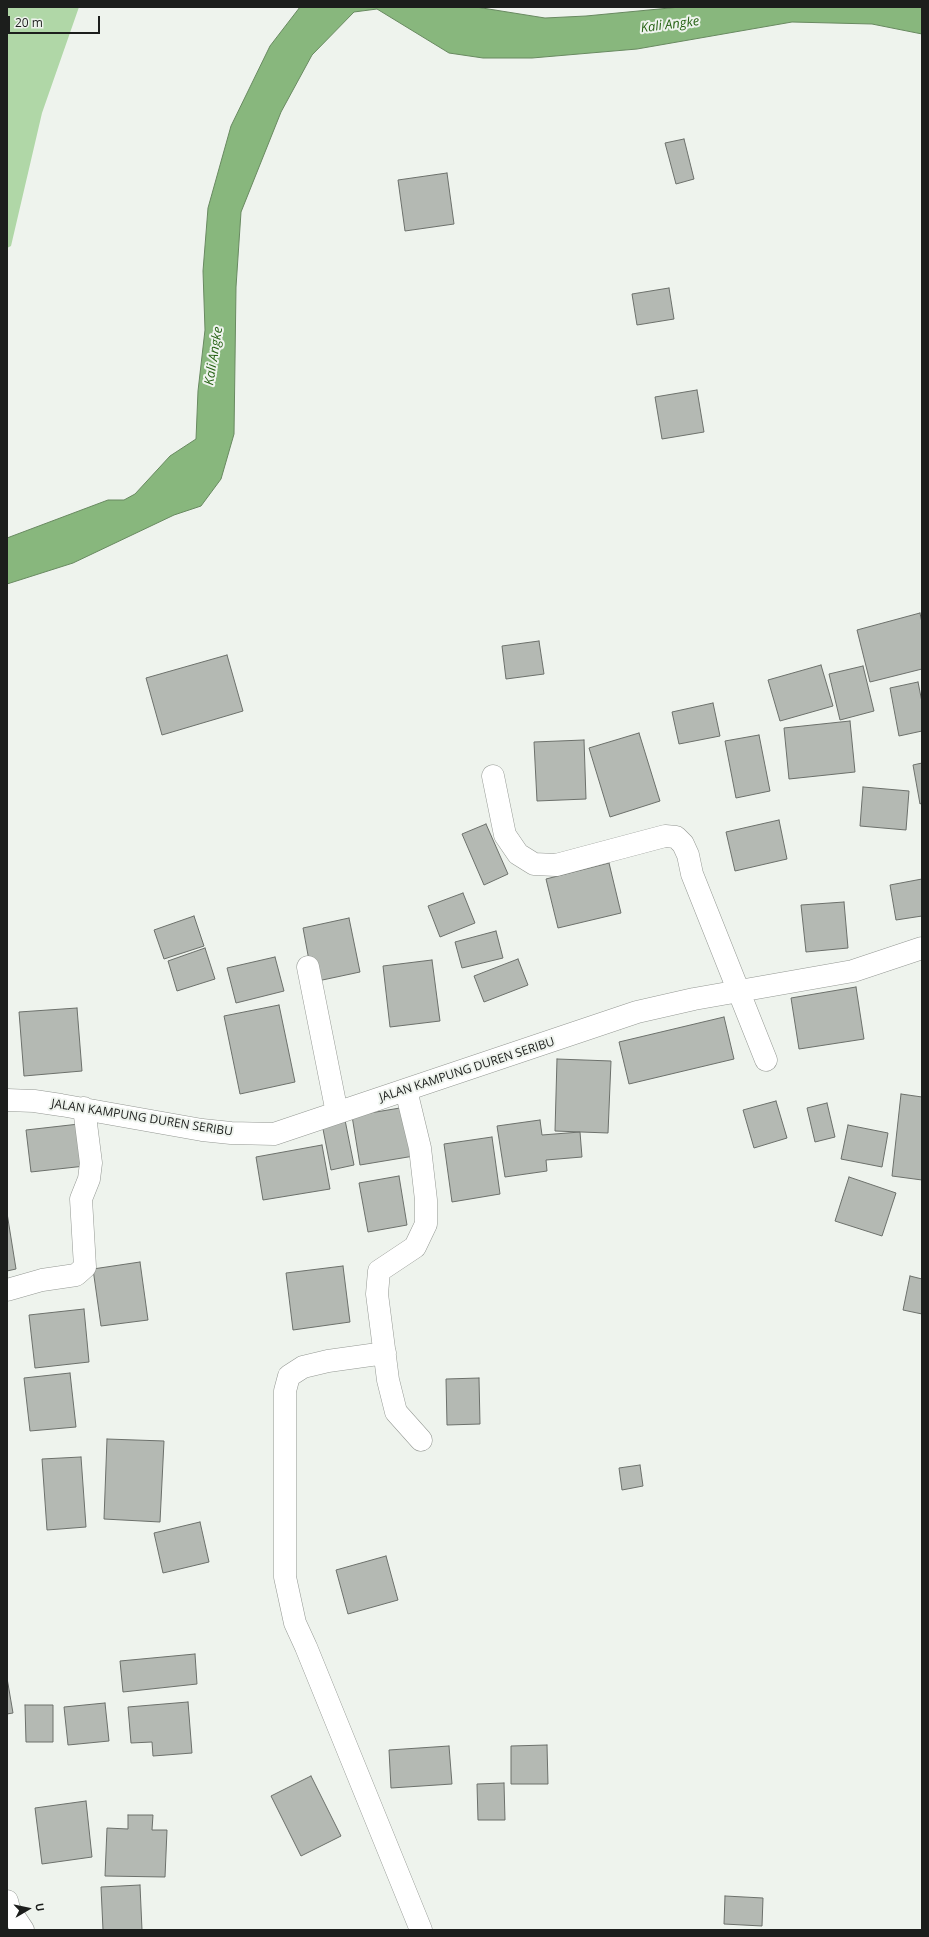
<!DOCTYPE html>
<html>
<head>
<meta charset="utf-8">
<style>
	body { margin:0 }
	#map { position:relative; width:929px; height:1937px; overflow:hidden; background:#eef3ed; font-family:"Open Sans",sans-serif }
	canvas { display:block }
	.frame { position:absolute; inset:0; border:8px solid #1c1e1c; pointer-events:none }
	.north { position:absolute; left:8px; top:1889px; width:40px; height:40px; -webkit-text-stroke:3px #eef3ed; paint-order:stroke; rotate:81deg; font-size:11px; font-weight:700; line-height:16px; text-align:center; color:#1c1e1c }
	.north::after { content:''; display:block; margin:auto; width:14px; height:18px; background:#1c1e1c; clip-path:polygon(50% 0,100% 100%,50% 72%,0 100%) }
	.scale { position:absolute; left:8px; top:16px; width:92px; height:18px; box-sizing:border-box; border:2px solid #1c1e1c; border-top:0; padding-left:5px; font-size:12px; line-height:14px; white-space:nowrap; color:#1c1e1c; -webkit-text-stroke:3px #eef3ed; paint-order:stroke }
</style>
</head>
<body>
<div id="map">
<canvas width="929" height="1937"></canvas>
<div class="frame"></div>
<div class="north">U</div>
<div class="scale">20 m</div>
</div>
<script>
const ctx = document.querySelector('canvas').getContext('2d');
ctx.lineJoin = 'round';
function fillPath(path, color) { ctx.fillStyle = color; ctx.fill(path, 'evenodd'); }
const toPath = rows => new Path2D(rows.map(r => 'M' + r).join(''));
function strokePath(path, color, width, dash) { ctx.strokeStyle = color; ctx.lineWidth = width; ctx.lineCap = dash ? 'butt' : 'round'; ctx.setLineDash(dash || []); ctx.stroke(path); }
function write(font, color, halo, rows, align = 'center') {
  ctx.font = font + ' "Open Sans",sans-serif'; ctx.lineWidth = 4; ctx.setLineDash([]); ctx.textBaseline = 'middle'; ctx.strokeStyle = halo; ctx.fillStyle = color; for (const [text, x, y, turn = 0] of rows) {
    ctx.save(); ctx.translate(x, y); ctx.rotate((+turn || 0) * Math.PI / 180); ctx.textAlign = isNaN(turn) ? turn : align; if (halo) ctx.strokeText(text, 0, 0); ctx.fillText(text, 0, 0); ctx.restore();
  }
}
const green = toPath([
	[7,7,79,7,42,113,11,246,7,248]
]);
const water = toPath([
	[300,7,476,7,545,18,586,16,680,7,922,7,922,34,872,24,792,22,637,49,532,58,483,58,449,53,377,9,354,12,312,55,281,112,241,212,236,287,234,434,221,479,201,506,174,515,73,563,7,584,7,538,108,500,124,500,135,494,170,456,196,439,198,391,205,330,203,271,208,208,231,126,270,46,300,7]
]);
const building = toPath([
	[684,139,694,179,676,184,665,143,684,139],
	[447,173,454,224,405,231,398,180,447,173],
	[669,288,674,319,637,325,632,294,669,288],
	[697,390,704,432,662,439,655,397,697,390],
	[920,613,922,623,922,669,870,682,857,630,920,613],
	[539,641,544,674,506,679,502,646,539,641],
	[227,655,243,711,162,735,146,678,227,655],
	[821,665,833,706,780,721,768,680,821,665],
	[863,666,874,711,840,720,829,674,863,666],
	[918,682,922,702,922,731,899,736,890,688,918,682],
	[713,703,720,736,679,744,672,712,713,703],
	[850,721,855,772,789,779,784,728,850,721],
	[639,733,660,801,610,817,589,748,639,733],
	[759,735,770,791,736,798,725,741,759,735],
	[584,740,586,799,537,801,534,742,584,740],
	[922,763,922,803,920,804,913,765,922,763],
	[863,787,909,791,906,830,860,826,863,787],
	[779,820,787,859,735,871,726,832,779,820],
	[486,824,508,874,484,885,462,834,486,824],
	[609,863,621,913,558,928,546,879,609,863],
	[922,879,922,916,896,920,890,885,922,879],
	[463,893,475,923,440,937,428,906,463,893],
	[844,902,848,948,806,952,801,905,844,902],
	[194,916,204,946,164,959,154,930,194,916],
	[349,918,360,972,313,982,303,928,349,918],
	[496,931,503,958,462,968,455,942,496,931],
	[205,948,215,979,177,991,168,961,205,948],
	[275,957,284,991,236,1003,227,968,275,957],
	[518,959,528,985,484,1002,474,976,518,959],
	[432,960,440,1021,390,1027,383,966,432,960],
	[856,987,864,1039,799,1049,791,998,856,987],
	[279,1005,295,1082,240,1094,224,1016,279,1005],
	[77,1008,82,1071,24,1076,19,1012,77,1008],
	[724,1017,734,1059,629,1084,619,1042,724,1017],
	[557,1059,611,1061,608,1133,555,1131,557,1059],
	[901,1094,922,1097,922,1180,892,1176,901,1094],
	[776,1101,787,1138,754,1148,743,1110,776,1101],
	[827,1103,835,1137,815,1142,807,1108,827,1103],
	[406,1107,414,1156,360,1165,352,1116,406,1107],
	[345,1120,354,1165,331,1170,322,1124,345,1120],
	[540,1120,542,1135,580,1132,582,1157,546,1160,547,1171,505,1177,497,1126,540,1120],
	[79,1124,85,1166,31,1172,26,1130,79,1124],
	[848,1125,888,1133,882,1167,841,1159,848,1125],
	[492,1137,500,1194,452,1202,444,1144,492,1137],
	[322,1145,330,1189,263,1200,256,1157,322,1145],
	[399,1176,407,1225,368,1232,359,1183,399,1176],
	[849,1177,896,1193,882,1236,835,1221,849,1177],
	[7,1213,16,1269,7,1271,7,1213],
	[140,1262,148,1320,101,1326,93,1269,140,1262],
	[343,1266,350,1322,293,1330,286,1273,343,1266],
	[910,1276,922,1279,922,1314,903,1310,910,1276],
	[84,1309,89,1362,35,1368,29,1315,84,1309],
	[70,1373,76,1427,30,1431,24,1378,70,1373],
	[479,1378,480,1424,447,1425,446,1379,479,1378],
	[107,1439,164,1441,160,1522,104,1519,107,1439],
	[81,1457,86,1527,47,1530,42,1459,81,1457],
	[640,1465,643,1486,622,1490,619,1468,640,1465],
	[200,1522,209,1562,163,1573,154,1533,200,1522],
	[386,1556,398,1600,348,1614,336,1570,386,1556],
	[195,1654,197,1684,123,1692,120,1661,195,1654],
	[7,1678,13,1713,7,1714,7,1678],
	[188,1702,192,1753,153,1756,152,1742,131,1743,128,1707,188,1702],
	[105,1703,109,1741,68,1745,64,1707,105,1703],
	[25,1705,53,1705,53,1742,26,1742,25,1705],
	[547,1745,548,1784,511,1784,511,1746,547,1745],
	[449,1746,452,1784,391,1788,389,1750,449,1746],
	[311,1776,341,1836,301,1856,271,1796,311,1776],
	[504,1783,505,1820,478,1820,477,1784,504,1783],
	[86,1801,92,1857,42,1864,35,1808,86,1801],
	[128,1815,153,1815,152,1830,167,1830,165,1877,105,1876,107,1828,128,1829,128,1815],
	[140,1885,142,1930,103,1930,101,1887,140,1885],
	[725,1896,763,1898,762,1926,724,1924,725,1896]
]);
const minor = toPath([
	[493,776,505,835,518,854,534,864,556,865,665,836,676,837,683,844,688,855,692,874,766,1060],
	[308,967,337,1113],
	[406,1090,420,1148,426,1200,426,1224,415,1247,379,1271,377,1294,388,1380,396,1412,421,1440],
	[7,1100,34,1101,61,1105,202,1130,231,1133,274,1134,637,1012,694,999,853,971,922,948],
	[7,1290,42,1280,76,1275,85,1267,81,1199,89,1179,91,1163,84,1108],
	[385,1353,328,1361,303,1367,289,1376,285,1391,285,1577,295,1623,306,1647,421,1930],
	[7,1901,9,1909,23,1930]
]);
const streetNames = [
	["JALAN KAMPUNG DUREN SERIBU",467,1070,-18],
	["JALAN KAMPUNG DUREN SERIBU",142,1118,9]
];
const waterNames = [
	["Kali Angke",670,25,-7],
	["Kali Angke",214,356,-81]
];
fillPath(green, '#b0d7a7');
fillPath(water, '#88b77d');
strokePath(water, '#688960', 1);
fillPath(building, '#b4b9b3');
strokePath(building, '#6c706b', 1);
strokePath(minor, '#949893', 23);
strokePath(minor, '#fff', 22);
write('12px', '#1c1e1c', '#eef3ed', streetNames);
write('italic 13px', '#266214', '#eef3ed', waterNames);
</script>
</body>
</html>
